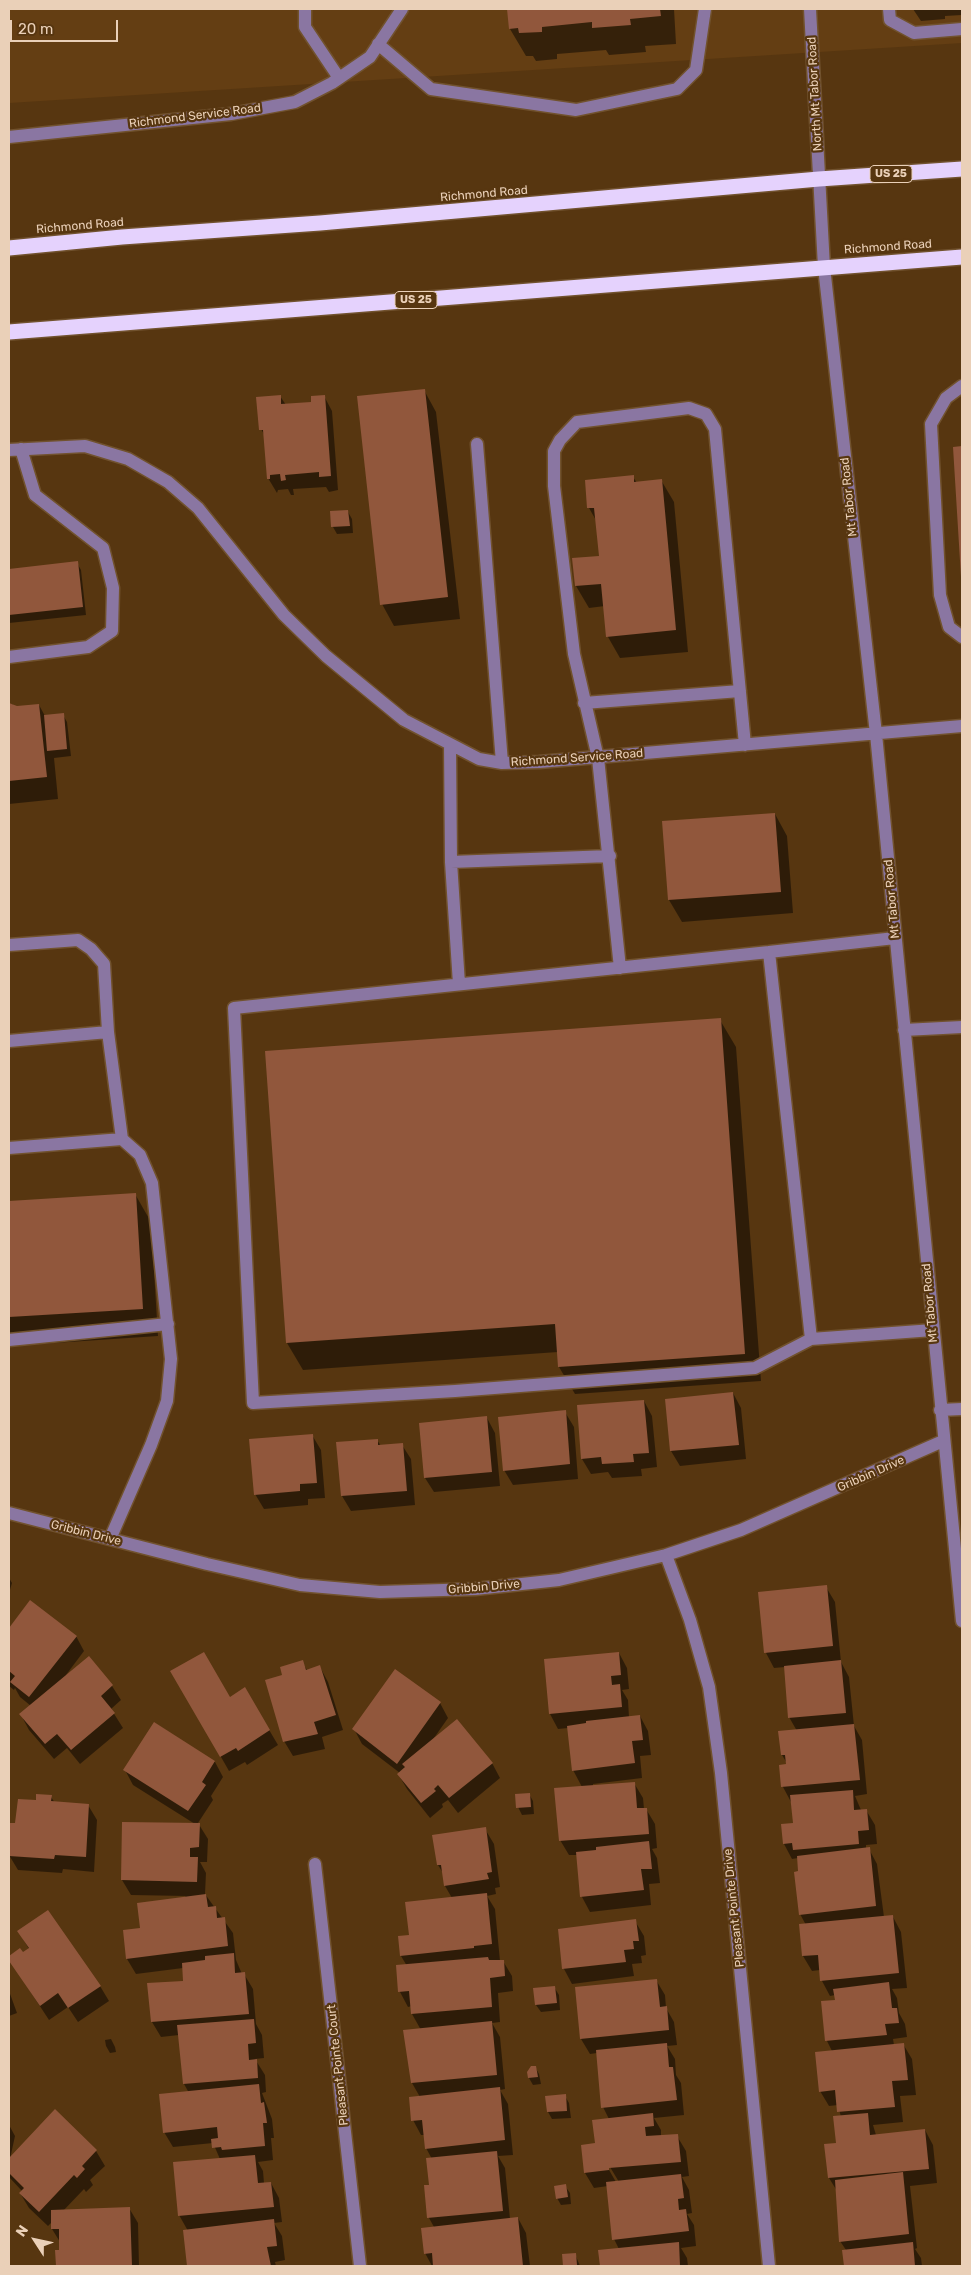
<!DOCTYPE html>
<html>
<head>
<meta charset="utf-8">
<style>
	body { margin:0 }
	#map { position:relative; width:971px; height:2275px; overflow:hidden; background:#573610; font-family:Rubik,sans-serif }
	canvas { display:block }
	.frame { position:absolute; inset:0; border:10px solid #ead0b8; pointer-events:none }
	.north { position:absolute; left:10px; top:2215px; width:50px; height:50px; -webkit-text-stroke:4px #573610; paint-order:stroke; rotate:305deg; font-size:14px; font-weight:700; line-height:20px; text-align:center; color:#ead0b8 }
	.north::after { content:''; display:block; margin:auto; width:18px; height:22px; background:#ead0b8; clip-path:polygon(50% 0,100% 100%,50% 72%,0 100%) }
	.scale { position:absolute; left:10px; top:20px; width:108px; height:22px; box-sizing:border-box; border:2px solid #ead0b8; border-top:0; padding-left:6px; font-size:15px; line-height:18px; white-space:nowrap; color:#ead0b8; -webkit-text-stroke:4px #573610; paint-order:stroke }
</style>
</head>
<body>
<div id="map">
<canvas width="971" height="2275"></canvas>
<div class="frame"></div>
<div class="north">N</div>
<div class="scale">20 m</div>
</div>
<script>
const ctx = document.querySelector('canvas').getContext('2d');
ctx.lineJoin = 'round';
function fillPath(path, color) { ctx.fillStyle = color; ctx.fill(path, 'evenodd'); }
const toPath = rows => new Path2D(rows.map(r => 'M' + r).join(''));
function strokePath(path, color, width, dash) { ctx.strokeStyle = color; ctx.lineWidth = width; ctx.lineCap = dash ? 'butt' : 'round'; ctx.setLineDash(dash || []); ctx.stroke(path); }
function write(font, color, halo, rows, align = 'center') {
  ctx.font = font + ' Rubik,sans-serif'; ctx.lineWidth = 4.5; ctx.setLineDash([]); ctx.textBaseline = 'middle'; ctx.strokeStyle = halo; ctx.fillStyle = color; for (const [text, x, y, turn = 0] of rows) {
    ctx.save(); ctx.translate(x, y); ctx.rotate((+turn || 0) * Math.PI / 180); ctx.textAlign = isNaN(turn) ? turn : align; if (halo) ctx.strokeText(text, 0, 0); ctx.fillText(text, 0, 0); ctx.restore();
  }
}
const built = toPath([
	[9,9,962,9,962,43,9,103]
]);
const shadow = toPath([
	[508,9,674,9,676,44,645,46,646,52,609,55,606,50,557,54,557,59,536,61,533,56,526,56,510,29],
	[913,9,962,9,962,15,945,16,945,19,921,21],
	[424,390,436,412,460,619,394,626,382,604],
	[280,396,286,405,312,403,324,396,332,411,338,490,329,492,326,487,293,489,294,495,291,495,288,489,278,490,277,493,268,478,265,436,261,429],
	[962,447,962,581,954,448],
	[633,477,637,483,661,480,674,502,688,652,620,658,608,637,605,606,589,608,576,586,574,559,601,557,597,522,589,508],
	[332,512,348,512,352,519,353,533,337,534,333,527],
	[77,563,81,570,86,615,9,623,9,570],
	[12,704,16,707,39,705,45,716,63,715,67,722,71,756,54,758,58,799,9,804,9,705],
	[775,814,787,836,793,913,682,922,669,900,663,822],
	[720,1020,736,1047,761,1381,575,1394,559,1367,558,1352,303,1370,287,1343],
	[135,1194,151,1222,158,1336,9,1346,9,1202],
	[733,1393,741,1408,746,1459,680,1466,671,1451],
	[644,1401,652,1416,657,1467,641,1469,642,1476,612,1478,608,1472,591,1474,582,1459],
	[565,1412,574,1427,578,1479,513,1485,504,1470],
	[487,1418,495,1433,500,1486,434,1492,425,1478],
	[312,1435,321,1450,325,1498,308,1499,308,1505,264,1509,255,1494],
	[377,1440,381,1446,402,1445,411,1459,415,1505,351,1511,342,1496],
	[9,1578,12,1583,9,1593],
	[826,1587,835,1602,841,1662,849,1677,854,1726,862,1740,867,1794,855,1796,861,1810,866,1810,875,1825,877,1844,866,1845,866,1849,869,1849,877,1864,884,1917,893,1917,901,1932,907,1988,892,1989,897,1998,899,2013,905,2024,907,2037,893,2039,894,2045,903,2044,912,2059,916,2095,900,2096,903,2122,873,2125,876,2135,925,2130,933,2145,937,2183,910,2186,917,2248,915,2249,921,2258,922,2266,845,2266,843,2251,846,2250,840,2241,837,2191,829,2178,826,2145,837,2144,841,2117,838,2105,829,2106,820,2091,832,2051,827,2041,823,2002,836,2001,835,1995,830,1996,822,1981,820,1970,812,1971,803,1956,800,1926,806,1925,800,1914,798,1858,792,1859,784,1844,795,1825,791,1802,783,1787,781,1766,788,1765,782,1755,797,1731,789,1717,785,1667,774,1668,766,1653],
	[31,1602,76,1636,84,1651,66,1675,112,1686,121,1700,111,1709,123,1728,80,1764,67,1748,54,1759,29,1730,21,1715,31,1706,20,1697,15,1688,14,1690,9,1686,9,1630],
	[619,1653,627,1668,629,1689,622,1690,628,1700,629,1717,640,1716,648,1731,651,1755,640,1756,642,1778,593,1784,593,1786,634,1783,643,1798,644,1809,646,1809,655,1824,657,1848,652,1849,657,1858,660,1883,649,1884,651,1905,590,1912,582,1897,577,1855,569,1855,560,1840,582,1787,573,1770,568,1728,558,1729,550,1714],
	[302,1662,307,1670,320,1667,328,1682,343,1730,322,1737,325,1749,293,1756,284,1741,283,1675],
	[172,1671,230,1698,245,1689,278,1745,247,1765,245,1762,229,1771],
	[440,1703,448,1718,434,1738,492,1763,500,1778,458,1813,448,1800,442,1804,443,1807,430,1818,407,1789,398,1774,400,1773,362,1744,354,1729],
	[155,1723,215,1762,223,1777,211,1796,213,1800,198,1823,208,1839,207,1862,200,1862,206,1873,205,1894,233,1933,236,1960,242,1974,244,1974,253,1989,256,2024,262,2035,264,2058,255,2059,265,2075,266,2092,262,2093,272,2119,274,2138,271,2138,273,2160,258,2162,263,2171,264,2183,271,2183,279,2198,282,2222,274,2223,282,2236,285,2260,275,2262,276,2266,188,2266,184,2231,188,2231,179,2215,220,2159,213,2143,173,2147,164,2132,189,2093,184,2084,179,2035,161,2037,152,2022,148,1985,185,1982,183,1968,136,1974,127,1959,141,1929,186,1896,131,1895,122,1880,195,1824,133,1785,125,1770],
	[529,1794,533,1801,534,1814,522,1815,518,1807],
	[51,1797,55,1803,88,1805,97,1820,94,1872,63,1869,62,1873,18,1870,9,1855,16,1824,37,1801],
	[485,1829,494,1844,500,1887,495,1888,496,1894,487,1896,495,1909,500,1961,503,1961,512,1976,513,1991,498,1993,500,2022,492,2023,500,2037,505,2089,500,2090,508,2104,513,2155,498,2156,505,2168,510,2219,518,2218,526,2233,530,2266,432,2266,425,2253,434,2227,429,2218,425,2186,430,2186,432,2159,426,2148,425,2135,421,2135,413,2120,420,2097,412,2083,404,2031,421,2030,412,2014,412,2006,408,2007,400,1992,407,1966,401,1956,400,1937,410,1936,452,1898,445,1886,443,1873,438,1865],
	[635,1921,644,1936,646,1955,641,1956,642,1963,632,1964,634,1976,572,1984,564,1969,559,1930],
	[19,1932,100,1986,109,2001,78,2022,68,2007,49,2020,9,1959,20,1950,23,1954,29,1949],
	[656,1980,665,1995,666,2008,674,2022,677,2045,667,2046,675,2059,676,2075,681,2083,684,2115,654,2118,661,2130,661,2136,677,2136,686,2151,689,2176,682,2177,689,2190,692,2213,687,2214,694,2225,696,2246,681,2248,687,2258,688,2266,602,2266,600,2251,619,2249,614,2239,608,2186,594,2188,585,2173,596,2144,609,2119,603,2107,597,2053,590,2054,581,2039],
	[607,2162,619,2182,616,2182,605,2163],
	[554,1987,559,1995,560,2010,541,2012,536,2005],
	[9,1991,17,2013,9,2016],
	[111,2039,115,2047,116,2052,110,2053,106,2046,105,2040],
	[535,2067,539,2074,541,2084,533,2085,529,2078],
	[565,2096,569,2103,571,2118,552,2119,548,2112,546,2097],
	[55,2111,96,2151,105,2166,90,2180,93,2185,86,2192,84,2189,63,2211,129,2208,138,2223,139,2266,57,2266,57,2252,60,2251,60,2242,52,2229,52,2222,48,2226,29,2208,20,2193,22,2191,9,2177,9,2125,15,2136,10,2159],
	[565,2186,570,2193,571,2204,561,2205,557,2198],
	[575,2254,580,2266,565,2266,563,2255]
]);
const building = toPath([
	[507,9,660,9,661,16,630,19,631,25,592,28,592,22,542,27,542,32,519,33,518,28,509,29],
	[425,389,448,597,380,605,357,396],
	[281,395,281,404,311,402,311,396,325,395,331,476,319,477,319,472,285,475,286,480,281,481,280,474,270,475,270,479,267,479,263,430,259,430,256,397],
	[962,446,962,577,961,577,953,447],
	[634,475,634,482,662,479,676,630,606,637,601,584,575,586,572,558,599,556,594,508,587,508,585,480],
	[348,510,350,526,331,527,330,511],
	[78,561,83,607,9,615,9,569],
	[9,703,17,706,39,704,47,777,9,781],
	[64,713,67,749,47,751,44,715],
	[775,813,781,892,668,900,662,821],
	[721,1018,745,1354,558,1367,555,1324,286,1343,265,1051],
	[136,1193,143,1309,9,1317,9,1201],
	[733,1392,739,1445,670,1451,665,1399],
	[644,1400,649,1453,633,1454,634,1462,602,1464,601,1457,581,1459,577,1405],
	[566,1410,570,1464,503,1471,498,1417],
	[487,1416,492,1472,424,1478,419,1423],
	[313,1434,317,1483,300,1484,300,1491,254,1495,249,1439],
	[378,1439,378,1445,403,1443,407,1491,341,1496,336,1442],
	[827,1585,833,1646,764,1653,758,1592],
	[30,1600,77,1636,29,1697,10,1682,15,1676,9,1671,9,1628],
	[204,1652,230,1697,245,1687,270,1730,238,1751,236,1748,220,1757,170,1671],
	[619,1652,621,1675,611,1676,612,1685,620,1684,622,1707,549,1714,544,1659],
	[89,1656,113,1685,101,1696,115,1713,71,1750,57,1734,45,1744,19,1714],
	[303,1660,306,1670,320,1665,336,1715,314,1722,318,1734,283,1742,265,1680,282,1675,280,1667],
	[841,1660,846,1713,788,1718,784,1666],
	[395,1669,441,1702,397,1764,352,1729],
	[640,1715,643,1740,632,1741,635,1763,572,1771,567,1726,586,1723,586,1721],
	[457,1719,493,1763,449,1798,438,1785,434,1789,436,1791,421,1803,397,1774,405,1767,402,1764],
	[154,1722,215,1761,202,1782,206,1785,188,1811,123,1770],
	[854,1724,860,1780,781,1787,779,1765,786,1764,785,1755,781,1755,778,1731],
	[635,1782,637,1808,647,1808,649,1834,559,1841,554,1788],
	[853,1790,854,1810,867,1809,869,1830,858,1831,859,1844,793,1850,792,1843,783,1844,781,1824,793,1823,790,1795],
	[530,1793,531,1807,516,1808,515,1794],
	[36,1794,52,1795,51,1801,89,1804,86,1857,55,1855,54,1859,9,1856,10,1823,15,1823,18,1799,36,1800],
	[122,1822,200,1823,199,1847,190,1848,190,1857,198,1857,197,1882,121,1880],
	[486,1827,492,1872,487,1873,489,1879,444,1886,441,1865,437,1865,432,1835],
	[649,1841,652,1869,641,1869,644,1890,580,1897,576,1852,596,1850,596,1847],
	[870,1847,876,1906,799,1915,794,1872,798,1871,797,1856],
	[487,1893,492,1944,474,1946,474,1948,400,1956,398,1936,409,1935,405,1902],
	[206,1894,208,1907,216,1906,217,1918,225,1917,228,1946,126,1959,123,1930,140,1928,137,1903],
	[48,1910,101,1986,68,2008,58,1993,40,2006,9,1961,9,1956,20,1948,23,1952,29,1948,17,1931],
	[893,1915,899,1973,820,1981,818,1955,802,1956,799,1924],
	[636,1919,639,1941,633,1941,634,1949,624,1950,626,1962,562,1969,558,1929],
	[234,1953,235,1973,245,1972,249,2014,151,2022,147,1983,183,1981,182,1963,205,1960,205,1956],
	[488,1957,489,1960,504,1960,505,1976,490,1978,492,2007,411,2014,409,1991,398,1992,396,1965],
	[657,1979,660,2007,667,2006,669,2030,580,2039,575,1987],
	[889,1982,892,2008,897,2008,899,2023,885,2024,887,2035,825,2041,821,2001,835,2000,833,1989],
	[555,1986,557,2003,535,2005,533,1988],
	[254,2019,256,2043,248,2044,249,2060,257,2059,258,2078,183,2084,177,2025],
	[492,2021,497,2075,411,2083,403,2030],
	[667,2043,669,2067,673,2067,677,2100,601,2108,596,2050],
	[904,2043,908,2080,892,2081,895,2107,837,2112,835,2090,819,2092,815,2052],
	[531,2066,536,2066,538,2077,528,2078,527,2072],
	[259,2084,261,2103,264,2102,267,2123,263,2123,265,2146,222,2150,221,2147,212,2148,211,2139,218,2138,217,2127,163,2133,159,2094],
	[500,2087,505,2140,425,2149,422,2120,411,2121,409,2097],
	[566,2094,567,2111,547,2112,545,2096],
	[55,2109,97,2150,82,2166,85,2169,77,2178,74,2175,39,2212,19,2193,24,2188,9,2173,9,2158],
	[653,2113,654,2126,645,2127,646,2136,678,2134,681,2162,609,2168,609,2170,584,2173,581,2145,595,2143,592,2120],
	[868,2113,870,2135,925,2129,929,2169,828,2178,824,2144,836,2143,833,2116],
	[497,2151,503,2211,427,2218,424,2185,429,2185,426,2158],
	[255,2155,258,2183,271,2182,274,2207,178,2216,173,2162],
	[903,2172,909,2234,839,2242,835,2180],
	[681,2174,684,2198,678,2199,679,2210,686,2209,689,2231,612,2240,606,2182],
	[566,2184,568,2197,556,2199,554,2186],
	[130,2207,132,2266,56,2266,55,2250,59,2250,59,2229,51,2229,51,2210],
	[518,2217,523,2266,433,2266,432,2253,424,2254,421,2228],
	[274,2219,277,2246,267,2247,271,2266,187,2266,183,2230],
	[679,2242,680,2266,600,2266,598,2250],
	[913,2242,915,2266,844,2266,842,2250],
	[576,2253,577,2265,563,2266,562,2254]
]);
const minor = toPath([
	[305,9,305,27,339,78],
	[810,9,824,267,876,734,962,1621],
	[889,9,890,20,914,33,962,29],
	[378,44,431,89,576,110,677,89,696,70,705,9],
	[9,137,231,114,295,102,332,83,370,57,402,9],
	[962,386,946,398,931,424,940,595,949,627,962,637],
	[477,444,502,763],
	[9,450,85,446,128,459,168,482,198,508,284,615,326,656,404,720,479,759,502,763,539,762,962,726],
	[9,657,88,647,112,631,113,588,103,548,35,495,21,449],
	[584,703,740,691],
	[450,745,451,862,459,984],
	[451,862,610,856],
	[895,938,769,952,811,1339,933,1330],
	[9,945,78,940,91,949,104,964,108,1032,122,1139],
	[769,952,234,1008,253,1403,455,1391,755,1368,811,1339],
	[620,968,598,758,574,654,554,486,554,451,560,440,577,422,689,408,706,414,715,429,745,745],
	[904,1030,962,1027],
	[9,1041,108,1032],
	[9,1148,122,1139,140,1155,152,1183,171,1359,167,1401,151,1445,110,1539],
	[9,1340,168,1324],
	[940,1410,962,1409],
	[9,1513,207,1564,300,1585,380,1592,475,1589,559,1580,666,1555,741,1530,943,1441],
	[666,1555,690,1620,709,1687,721,1773,769,2266],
	[315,1864,360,2266]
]);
const highway = toPath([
	[9,248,122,237,320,223,819,179,962,169],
	[9,332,962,257]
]);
const shields = [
	[891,174,42],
	[416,300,42]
];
const shieldNames = [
	["US 25",891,174],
	["US 25",416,300]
];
const streetNames = [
	["North Mt Tabor Road",815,94,-93],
	["Richmond Service Road",195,116,-7],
	["Richmond Road",484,194,-5],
	["Richmond Road",80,226,-5],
	["Richmond Road",888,247,-4],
	["Mt Tabor Road",849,497,-96],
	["Richmond Service Road",577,758,-4],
	["Mt Tabor Road",892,899,-95],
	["Mt Tabor Road",930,1303,-95],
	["Gribbin Drive",871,1474,-24],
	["Gribbin Drive",86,1533,14],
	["Gribbin Drive",484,1587,-5],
	["Pleasant Pointe Drive",734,1908,-96],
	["Pleasant Pointe Court",338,2065,-96]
];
fillPath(built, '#643e13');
fillPath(shadow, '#0007');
fillPath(building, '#91573c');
strokePath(minor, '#71522e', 15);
strokePath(highway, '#71522e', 18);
strokePath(minor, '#8a76a2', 12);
strokePath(highway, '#e5d2fd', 15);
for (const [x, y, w] of shields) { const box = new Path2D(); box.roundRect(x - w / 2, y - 8.5, w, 17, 4); ctx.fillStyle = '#573610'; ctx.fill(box); strokePath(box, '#ead0b8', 1); }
write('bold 11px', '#ead0b8', null, shieldNames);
write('12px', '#ead0b8', '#573610', streetNames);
</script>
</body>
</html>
